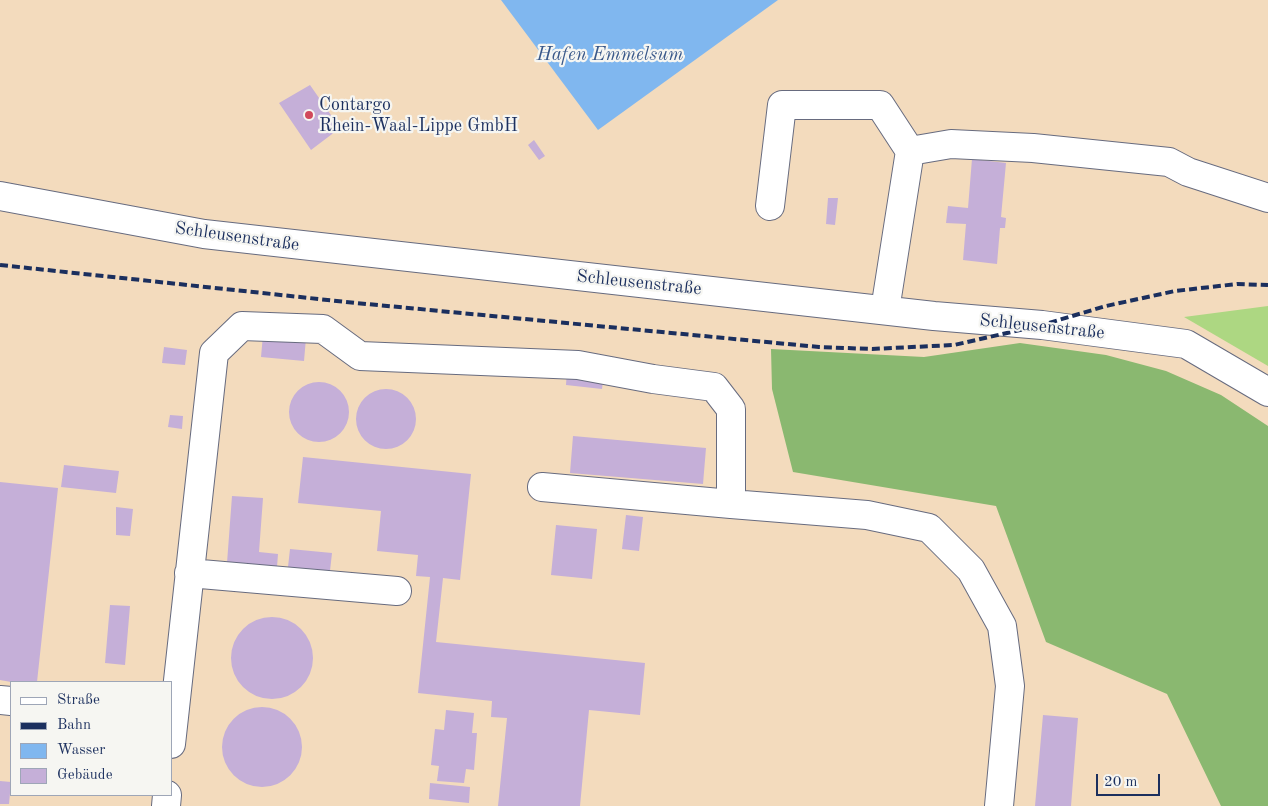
<!DOCTYPE html>
<html>
<head>
<meta charset="utf-8">
<style>
	body { margin:0 }
	#map { position:relative; width:1268px; height:806px; overflow:hidden; background:#f3dbbd; font-family:"Old Standard TT",serif }
	canvas { display:block }
	.legend { position:absolute; left:10px; top:681px; width:162px; height:115px; box-sizing:border-box; background:#f6f6f2; border:1px solid #9ea6b7; margin:0; padding:6px 9px; list-style:none; font-size:15px; color:#1b2f5e }
	.legend li { display:flex; align-items:center; gap:10px; height:25px }
	.legend b { width:25px; border:1px solid #9ea6b7 }
	.scale { position:absolute; left:1096px; top:774px; width:64px; height:22px; box-sizing:border-box; border:2px solid #1b2f5e; border-top:0; padding-left:6px; font-size:15px; line-height:18px; white-space:nowrap; color:#1b2f5e; -webkit-text-stroke:4px #f6f6f2; paint-order:stroke }
</style>
</head>
<body>
<div id="map">
<canvas width="1268" height="806"></canvas>
<ul class="legend">
<li><b style="height:6px;background:#fff"></b>Straße</li>
<li><b style="height:6px;background:#1b2f5e"></b>Bahn</li>
<li><b style="height:14px;background:#80b7ef"></b>Wasser</li>
<li><b style="height:14px;background:#c5afd8"></b>Gebäude</li>
</ul>
<div class="scale">20 m</div>
</div>
<script>
const ctx = document.querySelector('canvas').getContext('2d');
ctx.lineJoin = 'round';
function fillPath(path, color) { ctx.fillStyle = color; ctx.fill(path, 'evenodd'); }
const toPath = rows => new Path2D(rows.map(r => 'M' + r).join(''));
function strokePath(path, color, width, dash) { ctx.strokeStyle = color; ctx.lineWidth = width; ctx.lineCap = dash ? 'butt' : 'round'; ctx.setLineDash(dash || []); ctx.stroke(path); }
function write(font, color, halo, rows, align = 'center') {
  ctx.font = font + ' "Old Standard TT",serif'; ctx.lineWidth = 4.5; ctx.setLineDash([]); ctx.textBaseline = 'middle'; ctx.strokeStyle = halo; ctx.fillStyle = color; for (const [text, x, y, turn = 0] of rows) {
    ctx.save(); ctx.translate(x, y); ctx.rotate((+turn || 0) * Math.PI / 180); ctx.textAlign = isNaN(turn) ? turn : align; if (halo) ctx.strokeText(text, 0, 0); ctx.fillText(text, 0, 0); ctx.restore();
  }
}
const green = toPath([
	[1268,306,1268,366,1184,317]
]);
const forest = toPath([
	[1020,343,1106,355,1166,371,1221,395,1268,426,1268,806,1221,806,1167,694,1046,642,996,506,793,472,772,389,771,349,924,357]
]);
const water = toPath([
	[501,0,778,0,598,130]
]);
const building = toPath([
	[310,85,340,128,311,150,279,103],
	[534,140,545,156,539,160,528,145],
	[972,159,1006,163,1001,217,1006,218,1005,228,1000,228,997,264,963,260,966,224,946,223,948,206,968,208],
	[828,198,838,198,835,225,826,224],
	[263,335,306,338,304,361,261,357],
	[164,347,187,350,185,365,162,363],
	[567,370,604,374,602,389,566,385],
	'289 412a30 30 0 1 1 60 0a30 30 0 1 1-60 0Z',
	'356 419a30 30 0 1 1 60 0a30 30 0 1 1-60 0Z',
	[170,415,183,416,182,429,168,427],
	[573,436,706,448,703,484,570,473],
	[303,457,471,474,460,580,443,578,436,642,645,663,640,715,589,710,580,806,498,806,507,718,491,717,492,701,418,693,430,577,416,576,418,555,377,551,381,511,298,503],
	[64,465,119,471,116,493,61,487],
	[0,482,58,488,37,682,11,682,0,680],
	[232,496,263,498,259,552,278,554,277,567,227,563],
	[116,507,133,509,130,536,116,535],
	[626,515,643,517,639,551,622,549],
	[556,525,597,529,592,579,551,575],
	[290,549,332,553,330,571,288,567],
	[110,605,130,606,125,665,105,663],
	'231 658a41 41 0 1 1 82 0a41 41 0 1 1-82 0Z',
	'222 747a40 40 0 1 1 80 0a40 40 0 1 1-80 0Z',
	[446,710,474,713,472,733,477,733,474,770,466,769,464,783,437,781,439,766,431,765,435,729,444,730],
	[1043,715,1078,718,1071,806,1035,806],
	[0,781,11,782,9,804,0,804],
	[430,783,470,787,469,803,429,799]
]);
const minor = toPath([
	[0,196,204,234,934,316,1042,325,1186,344,1268,392],
	[770,206,782,105,880,105,910,151],
	[885,310,910,151,951,144,1033,148,1169,162,1188,172,1268,198],
	[731,504,867,515,929,528,971,570,1002,626,1010,686,999,806],
	[189,573,397,591],
	[0,700,11,701],
	[171,717,174,717,171,744],
	[174,717,214,353,242,326,323,329,360,356,578,365,653,379,714,387,731,409,731,504,542,487],
	[166,806,167,795]
]);
const rail = toPath([
	[0,265,356,303,819,347,872,349,954,345,1042,325,1106,306,1175,291,1237,284,1268,285]
]);
const markers = [
	[309,115,5,"#d1495b"]
];
const poiNames = [
	["Contargo",319,105],
	["Rhein-Waal-Lippe GmbH",319,126]
];
const streetNames = [
	["Schleusenstraße",237,237,8],
	["Schleusenstraße",639,283,6],
	["Schleusenstraße",1042,327,6]
];
const waterNames = [
	["Hafen Emmelsum",610,55]
];
fillPath(green, '#add782');
fillPath(forest, '#8ab870');
fillPath(water, '#80b7ef');
fillPath(building, '#c5afd8');
strokePath(minor, '#676b7f', 30);
strokePath(minor, '#fff', 28);
strokePath(rail, '#1b2f5e', 4, [8, 4]);
for (const [x, y, r, color] of markers) { const dot = new Path2D(); dot.arc(x, y, r, 0, 2 * Math.PI); ctx.fillStyle = color; ctx.fill(dot); strokePath(dot, '#f6f6f2', 2); }
write('18px', '#1b2f5e', '#f6f6f2', poiNames, 'left');
write('18px', '#1b2f5e', '#f6f6f2', streetNames);
write('italic 19px', '#39588a', '#f6f6f2', waterNames);
</script>
</body>
</html>
